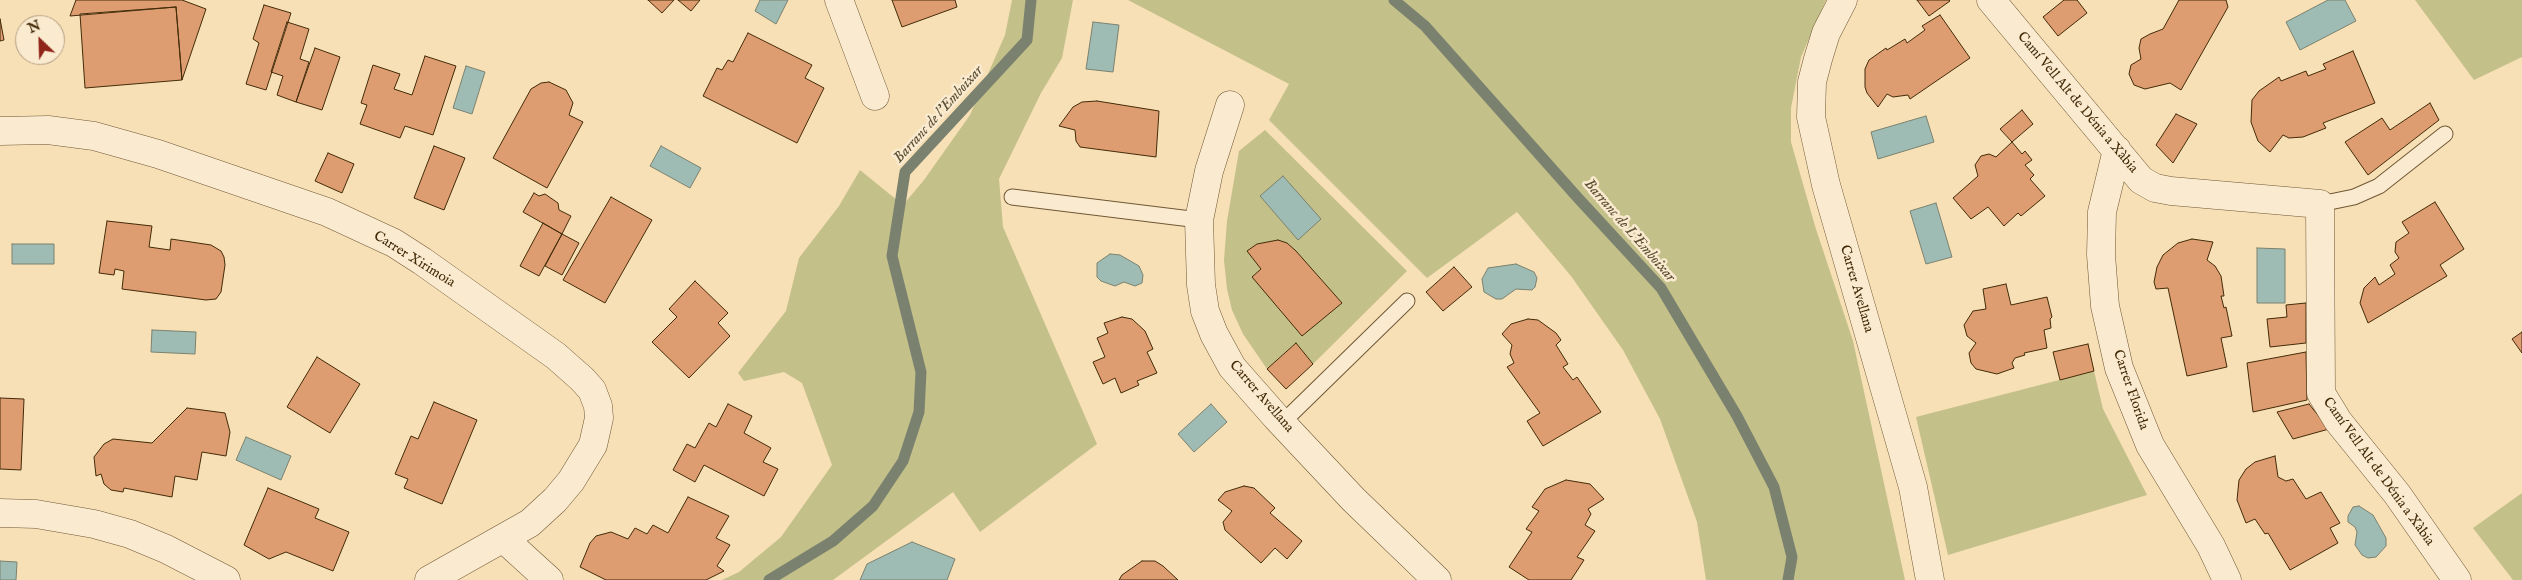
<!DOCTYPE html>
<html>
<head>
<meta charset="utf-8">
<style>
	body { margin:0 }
	#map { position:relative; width:2522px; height:580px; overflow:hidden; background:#f7dfb6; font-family:"IM FELL English",serif }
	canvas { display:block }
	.north { position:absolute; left:15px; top:15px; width:50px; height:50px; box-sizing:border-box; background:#faead0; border:1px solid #b19e80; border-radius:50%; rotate:336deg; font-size:14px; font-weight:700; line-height:20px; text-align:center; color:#432b08 }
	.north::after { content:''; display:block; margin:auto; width:18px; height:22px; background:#8f2418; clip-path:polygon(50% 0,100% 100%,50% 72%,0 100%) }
</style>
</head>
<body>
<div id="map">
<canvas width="2522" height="580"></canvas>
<div class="north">N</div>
</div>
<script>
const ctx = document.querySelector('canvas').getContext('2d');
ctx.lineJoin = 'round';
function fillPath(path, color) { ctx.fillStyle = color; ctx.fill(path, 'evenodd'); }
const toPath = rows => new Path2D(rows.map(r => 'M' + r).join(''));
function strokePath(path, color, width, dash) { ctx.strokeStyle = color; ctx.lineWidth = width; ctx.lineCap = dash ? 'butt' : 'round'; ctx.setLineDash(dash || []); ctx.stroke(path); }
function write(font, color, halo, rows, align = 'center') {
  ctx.font = font + ' "IM FELL English",serif'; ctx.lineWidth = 5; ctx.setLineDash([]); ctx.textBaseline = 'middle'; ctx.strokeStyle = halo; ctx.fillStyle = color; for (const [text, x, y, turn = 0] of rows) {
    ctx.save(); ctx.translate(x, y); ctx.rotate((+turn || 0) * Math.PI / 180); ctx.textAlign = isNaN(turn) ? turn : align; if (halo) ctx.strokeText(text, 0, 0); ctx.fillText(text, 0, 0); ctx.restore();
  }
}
const green = toPath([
	[1012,0,1073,0,1062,58,1041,93,999,179,1003,227,1097,444,980,532,953,492,833,580,722,580,739,572,781,537,832,465,802,383,784,372,744,381,738,373,786,311,799,258,839,206,860,170,903,205,924,180,970,115,1005,35],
	[1128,0,1826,0,1801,57,1791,108,1791,142,1815,226,1853,341,1905,580,1706,580,1697,522,1660,419,1623,350,1571,276,1517,212,1427,278,1269,120,1289,84],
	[2415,0,2522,0,2522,57,2474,80],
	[1265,130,1407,271,1313,364,1296,343,1267,369,1243,334,1232,310,1227,289,1224,260,1227,221,1239,151],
	[2094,371,2103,409,2147,495,1948,555,1916,417],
	[2522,493,2522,580,2513,580,2473,528]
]);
const water = toPath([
	[760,0,788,0,776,24,755,11,760,0],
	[2328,0,2345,0,2356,21,2300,50,2286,22,2328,0],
	[1093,22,1119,25,1113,72,1086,69,1093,22],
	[466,66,485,72,472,114,453,108,466,66],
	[1926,116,1934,142,1878,159,1871,132,1926,116],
	[661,146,701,168,690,188,650,166,661,146],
	[1283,176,1321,219,1298,240,1260,196,1283,176],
	[1936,203,1952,257,1926,264,1910,211,1936,203],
	[12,244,54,244,54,264,12,264,12,244],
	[2257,248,2285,249,2285,303,2257,303,2257,248],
	[1110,254,1120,255,1139,266,1143,275,1142,283,1135,286,1124,282,1115,286,1101,281,1097,277,1097,263,1110,254],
	[1516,264,1534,272,1537,278,1535,287,1532,290,1516,289,1502,299,1496,299,1484,292,1482,279,1488,268,1516,264],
	[152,330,196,332,195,354,151,352,152,330],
	[1211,404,1227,422,1194,452,1178,434,1211,404],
	[246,437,291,456,281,480,236,460,246,437],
	[2359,506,2373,515,2386,538,2386,546,2376,557,2368,558,2362,555,2355,545,2357,532,2355,527,2348,522,2348,516,2353,507,2359,506],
	[912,542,955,559,947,580,860,580,867,564,912,542],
	[0,561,17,562,16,580,0,580,0,561]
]);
const stream = toPath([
	[1394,0,1425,26,1578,198,1661,288,1737,416,1774,487,1792,557,1788,580],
	[769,580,833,541,873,506,903,461,919,412,921,372,892,256,905,172,1027,40,1031,0]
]);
const building = toPath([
	[76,0,182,0,206,9,182,80,176,7,70,16,76,0],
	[648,0,674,0,662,13,648,0],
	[678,0,700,0,691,11,678,0],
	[892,0,955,0,957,7,902,27,892,0],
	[1917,0,1949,0,1950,1,1929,16,1917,0],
	[2064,0,2077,0,2087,13,2058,36,2043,17,2064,0],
	[2179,0,2226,0,2228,7,2181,90,2170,83,2145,89,2134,85,2129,74,2131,65,2141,59,2139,48,2141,39,2150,34,2163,29,2179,0],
	[264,5,291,13,266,90,246,84,259,43,253,39,264,5],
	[176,7,182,80,85,88,80,14,176,7],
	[1940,15,1970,58,1910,99,1908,95,1893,97,1887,94,1878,107,1867,93,1865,87,1865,69,1869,60,1886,48,1887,50,1905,39,1907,43,1925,30,1922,26,1940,15],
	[0,19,4,40,0,41,0,19],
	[287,22,309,29,300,59,309,62,296,102,277,95,283,76,271,72,287,22],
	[748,33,812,65,805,78,824,88,797,143,703,96,717,68,722,70,728,60,733,62,748,33],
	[315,48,340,57,322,110,296,102,315,48],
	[2353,51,2375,103,2323,123,2326,128,2303,137,2289,138,2283,135,2270,152,2258,141,2251,122,2252,100,2259,91,2279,77,2281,81,2306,71,2308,76,2326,69,2323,64,2353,51],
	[425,56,456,66,433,135,405,126,400,138,360,124,367,105,361,103,373,65,400,74,394,89,412,95,425,56],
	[549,82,566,90,573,103,569,115,583,122,547,188,493,158,531,89,541,83,549,82],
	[1097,101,1159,111,1156,157,1080,147,1076,141,1075,130,1059,126,1073,107,1082,102,1097,101],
	[2430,103,2439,120,2368,175,2345,142,2382,118,2390,130,2430,103],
	[2022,110,2033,124,2012,142,2000,129,2022,110],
	[2176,114,2197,124,2173,163,2156,145,2176,114],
	[2012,142,2022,154,2025,151,2032,160,2025,165,2034,175,2030,179,2045,196,2021,216,2018,213,2004,226,1988,207,1971,219,1953,198,1978,176,1975,165,1981,156,1989,154,1996,157,2012,142],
	[434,146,465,158,444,210,414,198,434,146],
	[328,153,354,164,342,193,315,181,328,153],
	[534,193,539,196,545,194,558,203,559,210,571,216,562,234,523,212,534,193],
	[611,197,652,220,605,303,563,280,611,197],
	[2435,202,2464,249,2440,265,2447,276,2368,323,2360,303,2364,288,2375,277,2379,285,2395,274,2390,265,2399,258,2395,252,2396,242,2409,233,2402,222,2435,202],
	[107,221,152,226,149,247,170,250,171,239,211,245,221,251,224,257,225,265,221,292,216,299,206,300,122,289,124,271,115,269,114,275,99,273,107,221],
	[543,223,562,234,539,276,520,266,543,223],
	[562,234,579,243,562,275,545,266,562,234],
	[2192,239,2213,242,2207,260,2215,266,2221,276,2224,296,2221,296,2224,308,2226,307,2232,336,2221,338,2227,367,2187,376,2168,288,2156,289,2154,282,2157,267,2163,255,2178,243,2192,239],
	[1278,240,1287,243,1296,251,1342,303,1302,336,1252,277,1261,269,1247,251,1257,244,1278,240],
	[1454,267,1472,287,1443,311,1426,292,1454,267],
	[695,281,728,313,718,323,730,336,689,378,652,342,677,317,669,309,695,281],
	[2006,284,2011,305,2047,297,2052,317,2050,319,2051,328,2044,330,2047,348,2024,353,2025,355,2015,358,2012,363,2014,368,1997,374,1976,369,1971,363,1969,353,1976,343,1967,336,1964,325,1973,311,1986,309,1983,289,2006,284],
	[2306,303,2306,343,2270,347,2267,319,2287,317,2286,305,2306,303],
	[1122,317,1132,319,1145,331,1153,349,1147,352,1157,373,1137,381,1139,385,1121,393,1115,378,1103,384,1093,362,1105,357,1097,338,1108,333,1104,323,1122,317],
	[1528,319,1538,320,1556,333,1561,340,1556,345,1568,364,1563,367,1573,380,1577,377,1601,412,1543,446,1527,421,1540,413,1507,367,1514,363,1510,354,1512,345,1502,334,1511,324,1528,319],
	[2522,332,2522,353,2512,339,2522,332],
	[1296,343,1313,364,1286,389,1267,369,1296,343],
	[2088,344,2094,371,2060,380,2053,352,2088,344],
	[2306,352,2307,400,2253,412,2247,363,2306,352],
	[317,357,360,384,330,433,287,407,317,357],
	[0,398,24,399,21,470,0,469,0,398],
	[434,402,477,420,442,504,404,488,408,479,395,474,411,436,418,439,434,402],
	[728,404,752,416,744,433,771,448,763,462,778,469,764,496,704,465,695,482,673,470,687,444,695,448,709,423,716,427,728,404],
	[2309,404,2329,429,2293,439,2277,412,2309,404],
	[187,408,225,413,230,432,226,456,202,452,197,480,175,476,172,497,124,488,123,492,111,490,104,484,101,474,96,476,94,457,104,444,113,439,152,443,187,408],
	[2275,456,2278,477,2286,481,2293,479,2306,499,2321,492,2340,523,2330,528,2338,543,2290,570,2268,533,2265,534,2255,519,2246,523,2237,500,2239,480,2246,469,2255,462,2275,456],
	[1566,480,1590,484,1604,499,1588,509,1591,514,1585,525,1595,531,1577,557,1584,560,1571,580,1529,580,1509,567,1532,532,1526,529,1539,511,1532,507,1545,489,1566,480],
	[1244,486,1254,488,1275,508,1270,513,1302,541,1287,559,1275,548,1261,563,1225,530,1223,522,1232,511,1218,500,1225,492,1244,486],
	[268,488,319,509,315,518,349,532,333,571,286,552,269,559,244,545,268,488],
	[688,497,729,516,716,538,730,545,717,566,724,571,706,580,606,580,580,567,590,543,596,536,611,532,628,539,635,528,647,534,653,525,668,533,688,497],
	[1142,561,1155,561,1163,566,1178,580,1119,580,1122,575,1142,561]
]);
const lane = toPath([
	[1012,197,1199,220],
	[2320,204,2354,197,2379,186,2445,134],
	[1282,423,1407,301]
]);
const street = toPath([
	[839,0,875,96],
	[1843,0,1826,33,1818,59,1812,82,1811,117,1826,185,1913,487,1930,580],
	[1991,0,2141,180,2155,188,2171,191,2320,204,2321,393,2338,421,2397,494,2457,580],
	[1230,105,1209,171,1199,220,1201,285,1205,311,1214,334,1232,367,1276,417,1353,499,1437,580],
	[0,131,48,130,94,136,158,154,327,212,394,243,422,261,556,356,582,379,592,390,598,406,599,418,593,445,571,481,555,500,530,523,429,580],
	[2117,150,2102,212,2101,255,2105,306,2119,368,2150,445,2211,546,2227,580],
	[0,513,36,514,94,524,130,534,166,549,226,580],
	[504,539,549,580]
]);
const streetNames = [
	["Camí Vell Alt de Dénia a Xàbia",2077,103,50],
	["Carrer Xirimoia",414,260,32],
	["Carrer Avellana",1856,289,74],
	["Carrer Florida",2130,390,71],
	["Carrer Avellana",1261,397,49],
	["Camí Vell Alt de Dénia a Xàbia",2378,472,54]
];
const waterNames = [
	["Barranc de l'Emboixar",939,115,-48],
	["Barranc de L'Emboixar",1629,231,49]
];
fillPath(green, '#c4c089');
fillPath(water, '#9ebcb4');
strokePath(water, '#7a826f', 1);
strokePath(stream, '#7a826f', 11);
fillPath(building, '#dd9d71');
strokePath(building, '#432b08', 1);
strokePath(lane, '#705834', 17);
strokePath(street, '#705834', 29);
strokePath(lane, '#faead0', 15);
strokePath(street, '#faead0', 28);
write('14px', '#432b08', '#faead0', streetNames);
write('italic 15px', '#5a4f33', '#faead0', waterNames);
</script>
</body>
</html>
